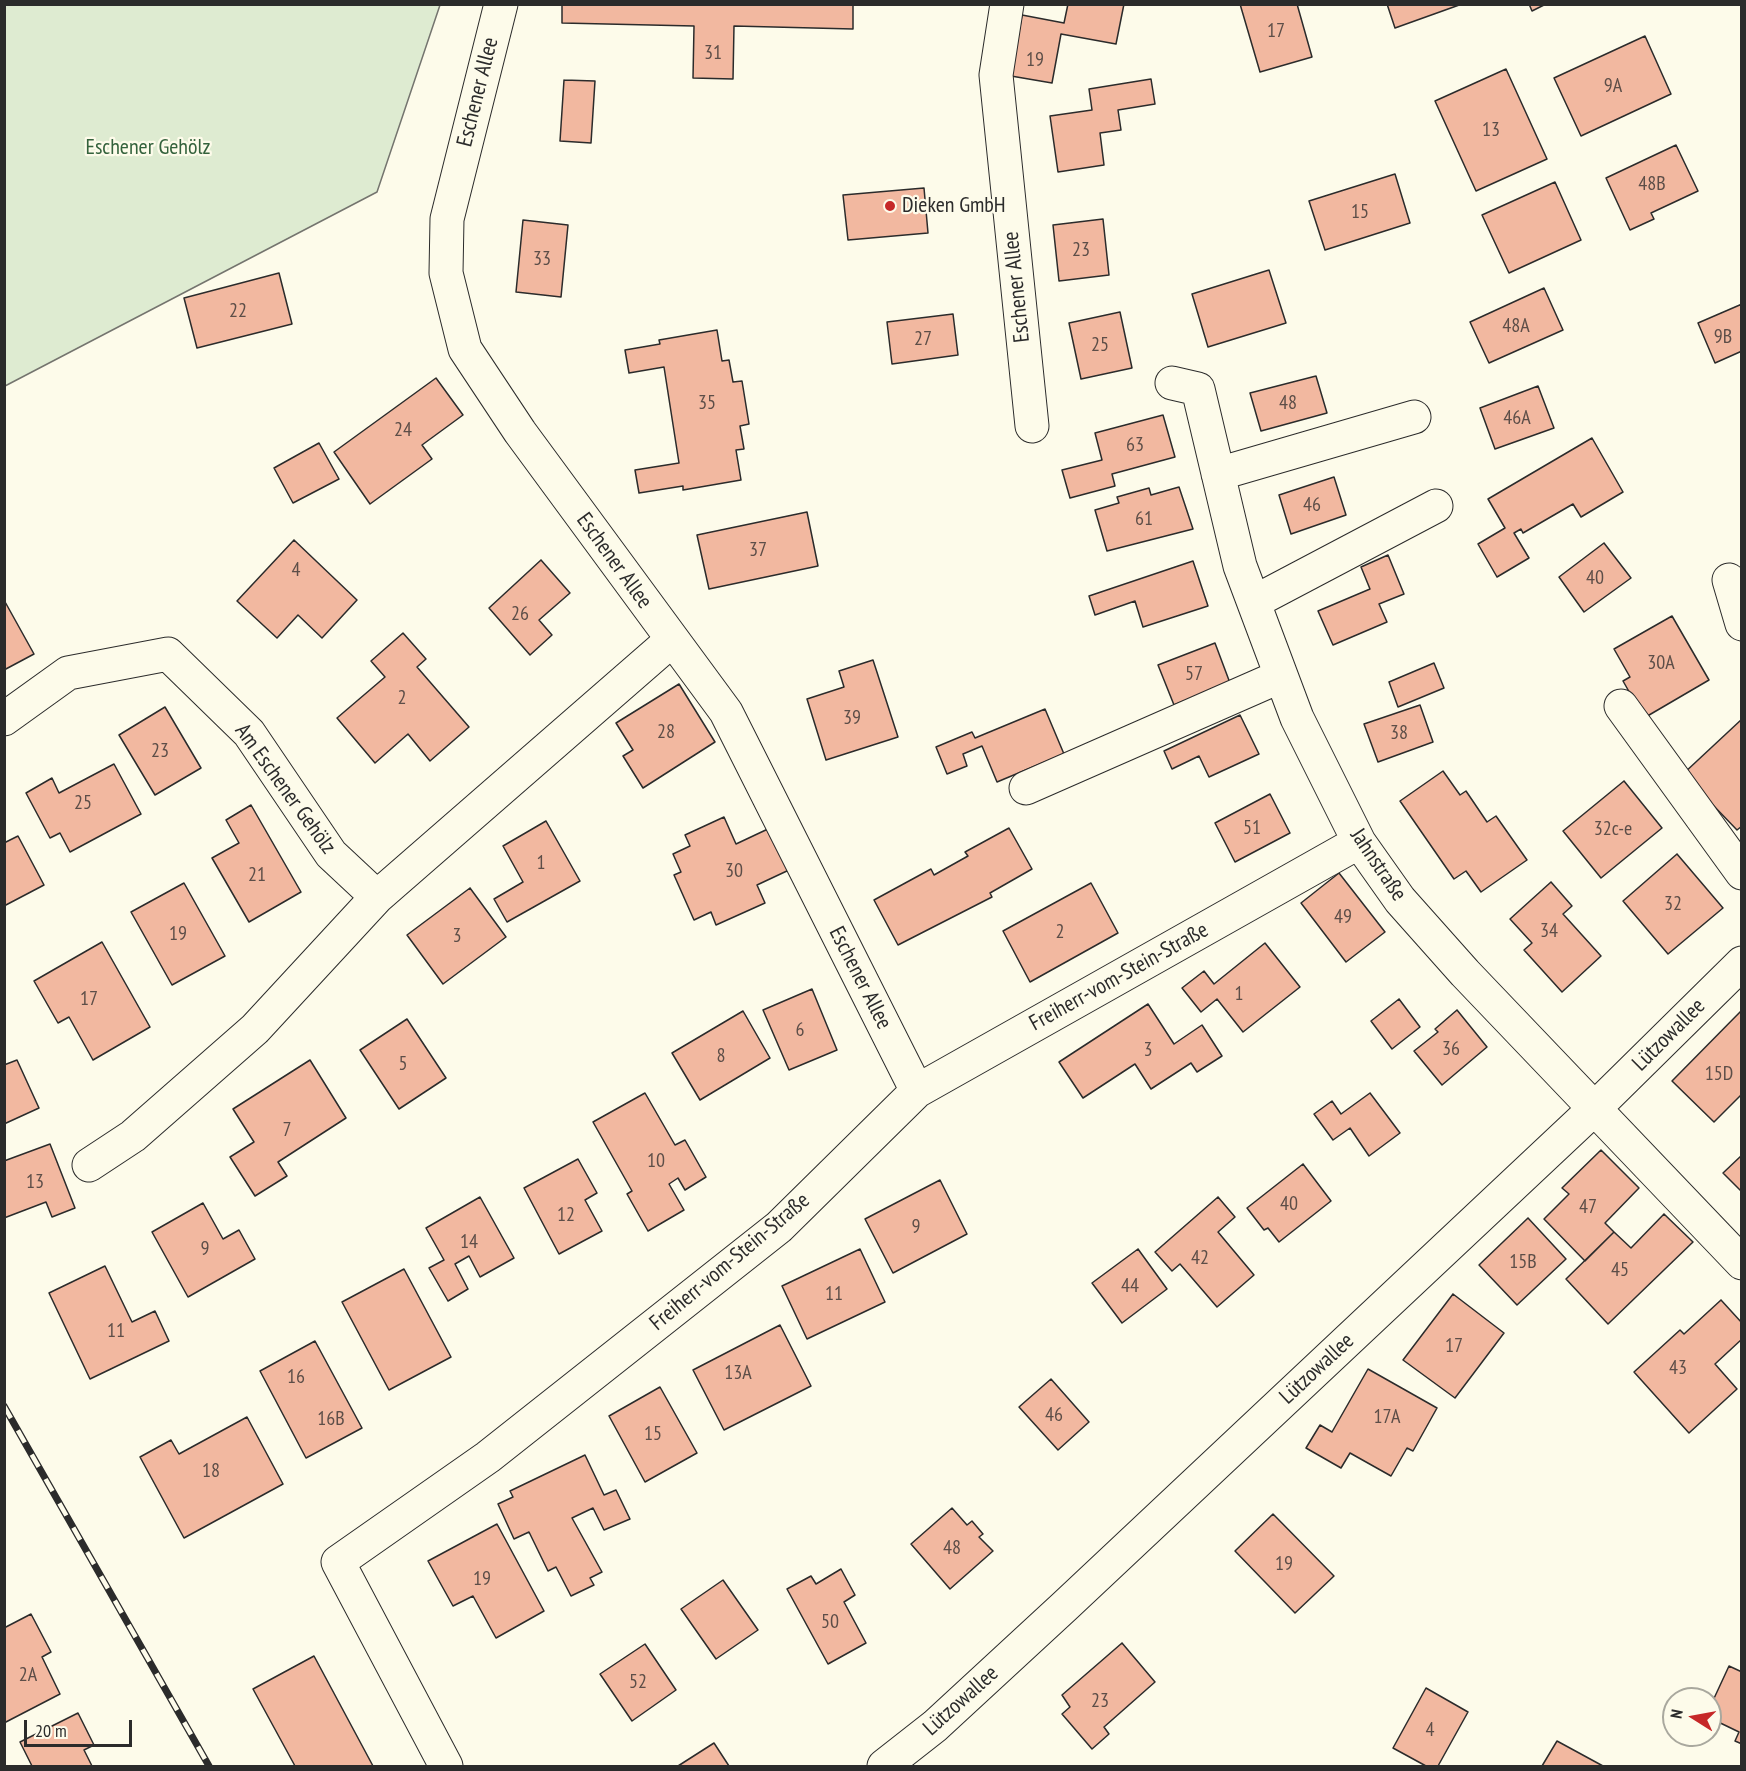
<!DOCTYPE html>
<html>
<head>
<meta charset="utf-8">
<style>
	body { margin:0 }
	#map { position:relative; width:1746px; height:1771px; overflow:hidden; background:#fdfbea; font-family:"PT Sans Narrow",sans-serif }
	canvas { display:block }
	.frame { position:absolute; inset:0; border:6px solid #2b2b2b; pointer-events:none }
	.north { position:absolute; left:1662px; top:1687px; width:60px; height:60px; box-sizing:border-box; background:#fdfbea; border:2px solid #a9a89e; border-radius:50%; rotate:281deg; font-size:16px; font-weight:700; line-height:24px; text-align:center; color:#2b2b2b }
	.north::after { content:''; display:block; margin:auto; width:21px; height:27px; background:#c62828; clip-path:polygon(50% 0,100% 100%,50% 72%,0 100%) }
	.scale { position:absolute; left:24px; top:1720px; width:108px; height:27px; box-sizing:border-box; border:3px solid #2b2b2b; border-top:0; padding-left:8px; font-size:18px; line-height:21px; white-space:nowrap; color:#2b2b2b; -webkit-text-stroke:4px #fdfbea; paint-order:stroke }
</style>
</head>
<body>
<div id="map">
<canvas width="1746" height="1771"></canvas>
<div class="frame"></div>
<div class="north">N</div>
<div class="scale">20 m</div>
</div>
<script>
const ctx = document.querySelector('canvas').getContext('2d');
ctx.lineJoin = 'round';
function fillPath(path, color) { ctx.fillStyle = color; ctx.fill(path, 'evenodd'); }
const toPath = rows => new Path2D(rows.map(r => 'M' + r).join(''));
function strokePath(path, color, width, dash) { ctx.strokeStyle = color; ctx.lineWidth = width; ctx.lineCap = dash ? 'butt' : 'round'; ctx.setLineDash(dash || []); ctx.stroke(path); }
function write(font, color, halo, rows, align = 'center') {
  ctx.font = font + ' "PT Sans Narrow",sans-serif'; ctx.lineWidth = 4.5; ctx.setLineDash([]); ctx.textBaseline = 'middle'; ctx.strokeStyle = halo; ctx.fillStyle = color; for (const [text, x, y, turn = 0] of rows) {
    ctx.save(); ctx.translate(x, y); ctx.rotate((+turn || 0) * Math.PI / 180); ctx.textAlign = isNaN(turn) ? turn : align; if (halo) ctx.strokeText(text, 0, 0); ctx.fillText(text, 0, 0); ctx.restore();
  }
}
const green = toPath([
	[5,4,440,4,440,5,377,192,5,386,5,4]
]);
const building = toPath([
	[562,4,853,4,853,29,734,26,733,79,693,78,694,26,562,23,562,4],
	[1068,4,1124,4,1116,44,1061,34,1052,83,1011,76,1022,15,1064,23,1068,4],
	[1240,4,1297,4,1312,57,1260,72,1240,4],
	[1387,4,1462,4,1395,28,1387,4],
	[1529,4,1546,4,1532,11,1529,4],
	[1645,36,1671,94,1581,136,1554,78,1645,36],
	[1506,69,1547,159,1476,191,1435,101,1506,69],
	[1151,79,1155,104,1118,110,1121,130,1100,133,1104,165,1058,172,1050,116,1092,110,1089,89,1151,79],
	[564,80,595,81,591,143,560,141,564,80],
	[1676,145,1698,191,1651,213,1654,219,1630,230,1606,178,1676,145],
	[1395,174,1410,223,1325,250,1309,201,1395,174],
	[1555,182,1581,240,1509,273,1482,215,1555,182],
	[924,188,928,233,848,240,843,195,924,188],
	[1103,219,1109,275,1059,281,1053,225,1103,219],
	[523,220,568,225,561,297,516,292,523,220],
	[1269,270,1286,323,1208,347,1192,294,1269,270],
	[279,273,292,324,197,348,184,298,279,273],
	[1544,288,1563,330,1489,363,1470,322,1544,288],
	[1742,304,1742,351,1715,363,1698,323,1742,304],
	[1120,312,1132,368,1081,379,1069,323,1120,312],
	[953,314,958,355,892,364,887,322,953,314],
	[717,330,722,361,729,360,733,382,742,381,749,424,740,426,744,449,736,450,741,480,683,490,683,486,639,493,635,470,679,463,664,367,629,373,625,350,660,344,659,340,717,330],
	[1316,376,1327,413,1261,431,1250,393,1316,376],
	[436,378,463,415,422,445,432,459,370,504,334,452,436,378],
	[1538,386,1554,428,1495,449,1480,408,1538,386],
	[1163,415,1175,457,1112,474,1115,486,1070,498,1062,470,1102,460,1095,433,1163,415],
	[1592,438,1623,492,1581,517,1573,504,1523,533,1521,529,1514,533,1529,558,1497,577,1478,544,1505,528,1488,499,1592,438],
	[319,443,339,479,293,503,274,468,319,443],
	[1334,477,1346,515,1291,534,1279,495,1334,477],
	[1179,487,1193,529,1107,551,1095,510,1119,503,1117,497,1149,488,1151,495,1179,487],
	[807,512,818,566,709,589,697,535,807,512],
	[294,540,357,600,322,638,298,615,277,638,237,601,294,540],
	[1604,543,1631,578,1584,612,1559,577,1604,543],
	[1388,555,1404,594,1379,604,1387,622,1333,645,1318,611,1370,589,1361,567,1388,555],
	[541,560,570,593,539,620,552,635,530,655,489,608,541,560],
	[1193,561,1208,606,1143,627,1135,601,1095,615,1089,596,1193,561],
	[4,600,34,654,4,670,4,600],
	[1672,616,1709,680,1644,718,1623,681,1630,677,1614,649,1672,616],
	[403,633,426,659,417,667,469,727,430,761,408,734,375,763,337,718,385,677,371,661,403,633],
	[1215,643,1230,683,1174,705,1158,665,1215,643],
	[873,660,898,737,826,760,807,699,844,687,839,671,873,660],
	[1434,663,1444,688,1398,707,1389,682,1434,663],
	[679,684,715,742,643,788,623,756,633,750,616,723,679,684],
	[1420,705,1433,742,1378,762,1364,724,1420,705],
	[165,707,201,768,155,795,119,735,165,707],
	[1045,709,1064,754,997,782,982,746,963,754,967,766,947,774,936,747,972,732,975,738,1045,709],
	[1240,715,1259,754,1209,777,1199,756,1172,769,1164,751,1240,715],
	[1742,719,1742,826,1737,830,1683,774,1742,719],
	[114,764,141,814,70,852,60,833,50,838,26,793,52,778,59,793,114,764],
	[1443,771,1460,795,1466,791,1487,822,1496,816,1527,860,1481,892,1466,871,1454,879,1400,801,1443,771],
	[1624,781,1662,828,1601,878,1563,831,1624,781],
	[1270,794,1290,833,1235,862,1215,823,1270,794],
	[251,805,301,892,249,922,212,858,239,843,226,820,251,805],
	[724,817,736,844,770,828,789,870,757,885,765,903,716,925,711,912,694,920,674,875,681,872,673,854,690,846,685,835,724,817],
	[546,821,580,881,507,922,494,899,523,882,503,846,546,821],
	[1009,828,1032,869,990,893,992,897,898,945,874,900,931,869,934,875,968,856,965,852,1009,828],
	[18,836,44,885,4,906,4,843,18,836],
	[1677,854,1723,908,1668,954,1623,901,1677,854],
	[1339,873,1385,932,1346,962,1301,903,1339,873],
	[1551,882,1572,906,1563,914,1601,956,1562,992,1524,950,1532,943,1510,919,1551,882],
	[184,883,225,956,172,985,131,912,184,883],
	[1091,883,1118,933,1030,982,1003,931,1091,883],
	[470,888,506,937,443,984,407,935,470,888],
	[102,942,150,1027,93,1060,69,1017,58,1023,34,981,102,942],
	[1265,943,1300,987,1243,1032,1217,999,1201,1012,1182,988,1204,971,1214,984,1265,943],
	[812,989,837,1050,789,1070,763,1010,812,989],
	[1399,999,1420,1027,1392,1049,1371,1021,1399,999],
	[1148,1004,1174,1044,1202,1025,1222,1056,1197,1072,1191,1063,1151,1089,1135,1064,1083,1098,1059,1062,1148,1004],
	[1457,1010,1487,1047,1442,1085,1414,1051,1438,1032,1435,1029,1457,1010],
	[1742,1010,1742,1094,1714,1122,1672,1081,1742,1010],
	[743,1011,770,1058,700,1100,672,1053,743,1011],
	[407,1019,446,1078,399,1109,360,1050,407,1019],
	[17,1060,39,1108,4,1124,4,1065,17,1060],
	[310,1060,346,1118,278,1162,287,1176,255,1196,230,1157,254,1142,233,1109,310,1060],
	[645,1093,675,1145,685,1140,706,1177,685,1190,678,1178,669,1184,684,1210,648,1231,627,1194,632,1191,593,1122,645,1093],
	[1370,1093,1400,1133,1369,1156,1350,1128,1333,1140,1314,1114,1332,1101,1341,1114,1370,1093],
	[50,1144,75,1208,52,1217,46,1202,4,1218,4,1161,50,1144],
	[1601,1150,1639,1188,1605,1223,1614,1232,1585,1261,1544,1219,1569,1194,1562,1188,1601,1150],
	[1742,1155,1742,1192,1723,1173,1742,1155],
	[578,1159,597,1193,585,1200,602,1231,559,1254,524,1188,578,1159],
	[1303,1164,1331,1201,1279,1242,1268,1228,1264,1230,1247,1208,1303,1164],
	[940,1180,967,1234,893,1273,865,1219,940,1180],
	[480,1197,514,1258,480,1277,469,1256,455,1264,468,1289,448,1301,429,1268,444,1260,426,1228,480,1197],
	[1218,1197,1235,1217,1218,1232,1254,1275,1217,1307,1180,1264,1172,1271,1155,1252,1218,1197],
	[203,1203,223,1239,239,1230,255,1259,188,1297,152,1232,203,1203],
	[1664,1214,1693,1242,1608,1324,1566,1279,1614,1232,1631,1248,1664,1214],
	[1528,1218,1566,1259,1517,1305,1479,1265,1528,1218],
	[860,1249,885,1302,807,1339,782,1286,860,1249],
	[1138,1249,1167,1289,1122,1323,1092,1283,1138,1249],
	[105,1266,132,1322,155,1311,169,1341,90,1379,49,1293,105,1266],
	[404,1269,451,1357,389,1390,342,1302,404,1269],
	[1453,1294,1504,1333,1455,1398,1403,1360,1453,1294],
	[1721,1300,1742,1323,1742,1339,1715,1364,1737,1389,1689,1433,1634,1372,1680,1330,1684,1334,1721,1300],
	[780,1325,811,1386,724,1430,693,1370,780,1325],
	[315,1341,362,1428,306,1458,260,1371,315,1341],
	[1368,1369,1437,1408,1413,1451,1407,1448,1391,1476,1350,1453,1341,1468,1306,1448,1320,1425,1332,1432,1368,1369],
	[1051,1379,1089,1422,1058,1450,1019,1407,1051,1379],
	[660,1387,697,1453,645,1482,609,1416,660,1387],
	[247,1417,283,1484,184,1538,140,1457,171,1440,179,1454,247,1417],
	[585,1455,604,1495,616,1490,630,1519,604,1530,593,1508,572,1518,602,1572,590,1578,594,1585,571,1596,556,1567,548,1571,529,1532,514,1539,498,1504,513,1497,510,1491,585,1455],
	[952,1508,967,1525,972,1521,983,1534,979,1537,993,1551,950,1589,911,1544,952,1508],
	[1273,1514,1334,1576,1295,1613,1235,1551,1273,1514],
	[497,1524,544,1611,496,1638,473,1596,453,1606,428,1561,497,1524],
	[841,1569,855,1595,844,1602,866,1643,828,1664,787,1589,811,1576,816,1584,841,1569],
	[723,1580,758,1630,716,1659,681,1609,723,1580],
	[31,1614,51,1652,42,1657,60,1694,4,1723,4,1628,31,1614],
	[1122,1643,1155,1682,1104,1727,1109,1734,1092,1749,1062,1714,1070,1707,1062,1695,1122,1643],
	[645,1644,676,1690,632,1721,600,1674,645,1644],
	[314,1656,373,1766,295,1766,253,1689,314,1656],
	[1729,1666,1742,1672,1742,1744,1735,1741,1739,1732,1710,1718,1710,1707,1729,1666],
	[1426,1688,1468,1712,1438,1766,1426,1766,1393,1748,1426,1688],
	[78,1713,94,1745,84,1750,92,1766,32,1766,20,1742,78,1713],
	[1557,1741,1603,1766,1542,1766,1557,1741],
	[714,1743,729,1766,678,1766,714,1743]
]);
const minor = toPath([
	[501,4,447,219,446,273,465,349,520,432,726,712,917,1091],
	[1007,4,996,75,1032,426],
	[1172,383,1198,389,1240,566,1297,718,1359,842,1400,900,1465,973,1742,1263],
	[1218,474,1414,417],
	[1729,580,1742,624],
	[1254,602,1436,506],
	[1621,706,1742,873],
	[4,719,68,673,168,654,249,733,331,854,377,897],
	[1026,788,1281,676],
	[89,1165,133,1136,255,1029,377,897,672,640],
	[446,1766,338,1562,488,1457,779,1227,917,1091,1359,842],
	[884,1766,935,1726,1065,1606,1594,1109,1742,963]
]);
const rail = toPath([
	[4,1406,209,1766]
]);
const markers = [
	[890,206,6,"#c62828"]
];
const numberNames = [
	["17",1276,31],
	["31",713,53],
	["19",1035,60],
	["9A",1613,86],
	["13",1491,130],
	["48B",1652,184],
	["15",1360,212],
	["23",1081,250],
	["33",542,259],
	["22",238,311],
	["48A",1516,326],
	["9B",1723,337],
	["27",923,339],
	["25",1100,345],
	["35",707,403],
	["48",1288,403],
	["46A",1517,418],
	["24",403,430],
	["63",1135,445],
	["46",1312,505],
	["61",1144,519],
	["37",758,550],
	["4",296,570],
	["40",1595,578],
	["26",520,614],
	["30A",1661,663],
	["57",1194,674],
	["2",402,698],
	["39",852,718],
	["28",666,732],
	["38",1399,733],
	["23",160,751],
	["25",83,803],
	["51",1252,828],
	["32c-e",1613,829],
	["1",541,863],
	["30",734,871],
	["21",257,875],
	["32",1673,904],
	["49",1343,917],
	["34",1549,931],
	["2",1060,932],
	["19",178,934],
	["3",457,936],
	["1",1239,994],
	["17",89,999],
	["6",800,1030],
	["36",1451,1049],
	["3",1148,1050],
	["8",721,1056],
	["5",403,1064],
	["15D",1719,1074],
	["7",287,1130],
	["10",656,1161],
	["13",35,1182],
	["40",1289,1204],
	["47",1588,1207],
	["12",566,1215],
	["9",916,1227],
	["14",469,1242],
	["9",205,1249],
	["42",1200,1258],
	["15B",1523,1262],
	["45",1620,1270],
	["44",1130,1286],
	["11",834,1294],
	["11",116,1331],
	["17",1454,1346],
	["43",1678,1368],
	["13A",738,1373],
	["16",296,1377],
	["46",1054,1415],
	["17A",1387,1417],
	["16B",331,1419],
	["15",653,1434],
	["18",211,1471],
	["48",952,1548],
	["19",1284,1564],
	["19",482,1579],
	["50",830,1622],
	["2A",28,1675],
	["52",638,1682],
	["23",1100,1701],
	["4",1430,1730]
];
const streetNames = [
	["Eschener Allee",478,92,-76],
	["Eschener Allee",1017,287,-96],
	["Eschener Allee",614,561,54],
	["Am Eschener Gehölz",285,789,54],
	["Jahnstraße",1378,865,56],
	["Freiherr-vom-Stein-Straße",1119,977,-29],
	["Eschener Allee",860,978,63],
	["Lützowallee",1669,1035,-45],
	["Freiherr-vom-Stein-Straße",730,1262,-40],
	["Lützowallee",1317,1369,-43],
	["Lützowallee",961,1701,-42]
];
const parkNames = [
	["Eschener Gehölz",148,148]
];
const poiNames = [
	["Dieken GmbH",902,206]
];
fillPath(green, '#deebd1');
strokePath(green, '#74746e', 1.5);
fillPath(building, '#f2b8a0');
strokePath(building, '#2b2b2b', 1.5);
strokePath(minor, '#2b2b2b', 35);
strokePath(minor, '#fdfbea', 33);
strokePath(rail, '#2b2b2b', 7);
strokePath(rail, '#fdfbea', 4.5, [14]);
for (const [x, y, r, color] of markers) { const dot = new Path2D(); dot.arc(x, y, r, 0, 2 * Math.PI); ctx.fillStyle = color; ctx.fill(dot); strokePath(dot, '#fdfbea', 2); }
write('20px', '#5d4e48', null, numberNames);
write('22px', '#2b2b2b', '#fdfbea', streetNames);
write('22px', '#34623c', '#fdfbea', parkNames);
write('22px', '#2b2b2b', '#fdfbea', poiNames, 'left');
</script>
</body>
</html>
